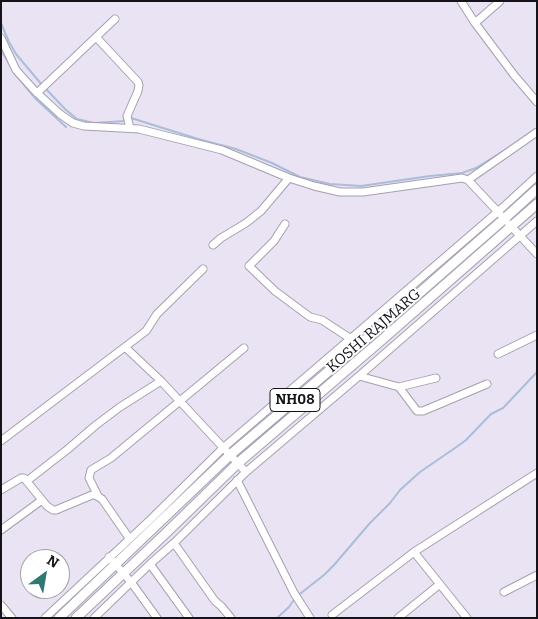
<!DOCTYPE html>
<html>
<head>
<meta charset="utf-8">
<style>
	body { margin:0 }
	#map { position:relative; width:538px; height:619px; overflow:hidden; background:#eae3f4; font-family:Bitter,serif }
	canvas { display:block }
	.frame { position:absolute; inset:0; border:2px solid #151218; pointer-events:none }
	.north { position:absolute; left:20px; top:549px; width:50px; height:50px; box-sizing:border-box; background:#fff; border:1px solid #a1a0a3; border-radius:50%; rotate:32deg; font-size:14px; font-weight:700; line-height:20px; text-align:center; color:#151218 }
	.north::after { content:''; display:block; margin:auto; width:18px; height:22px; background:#307872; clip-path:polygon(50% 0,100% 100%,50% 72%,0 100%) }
</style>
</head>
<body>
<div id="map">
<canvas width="538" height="619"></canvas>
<div class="frame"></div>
<div class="north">N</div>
</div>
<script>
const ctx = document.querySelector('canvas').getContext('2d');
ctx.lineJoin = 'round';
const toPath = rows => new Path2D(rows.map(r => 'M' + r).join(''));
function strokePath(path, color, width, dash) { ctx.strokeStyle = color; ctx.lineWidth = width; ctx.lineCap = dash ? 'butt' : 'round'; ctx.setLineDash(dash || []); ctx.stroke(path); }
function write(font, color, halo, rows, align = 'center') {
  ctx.font = font + ' Bitter,serif'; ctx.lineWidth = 4; ctx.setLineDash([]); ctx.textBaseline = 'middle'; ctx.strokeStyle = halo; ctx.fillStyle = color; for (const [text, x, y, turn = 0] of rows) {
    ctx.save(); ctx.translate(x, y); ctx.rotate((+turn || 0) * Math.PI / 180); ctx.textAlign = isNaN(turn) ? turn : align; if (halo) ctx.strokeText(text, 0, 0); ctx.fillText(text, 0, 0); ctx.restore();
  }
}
const stream = toPath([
	[1,23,9,42,16,54,42,85],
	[1,50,11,67],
	[15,74,36,99,66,127],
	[46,89,65,109,77,119,94,123,125,121],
	[131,118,198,139,236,149,272,163,300,177,330,184,361,186,430,176,462,173,476,168,510,147],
	[277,618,289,607,296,597,324,575,334,565,370,523,390,503,400,490,420,472,455,448,466,440,491,414,503,408,537,372]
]);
const minor = toPath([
	[461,1,475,23,514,75,537,102],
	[475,23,500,1],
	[96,37,138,82,139,85,138,91,127,116,130,128],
	[1,38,16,70,35,91,60,114,73,123,84,126,139,129,222,150,289,178,314,186,340,192,363,192,462,178,468,180,500,214],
	[37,93,115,19],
	[468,180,537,132],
	[285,224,274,241,249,266,275,291,310,317,322,320,351,339],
	[509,224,537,254],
	[213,245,221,238,246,223,261,211,289,178],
	[125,347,161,381,246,472],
	[498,354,537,335],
	[359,376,399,387,417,411,423,411,487,384],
	[399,387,436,378],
	[1,441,146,331,157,314,203,269],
	[237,480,294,593,310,618],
	[27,481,68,449,96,425,120,407,161,381],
	[1,490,21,478,24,478,47,506,53,510,56,510,92,495,95,495,102,499,129,538],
	[98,496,89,478,91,470,111,458,244,348],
	[1,530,42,500],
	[174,543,215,601,221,606,231,618],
	[414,552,467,618],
	[109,557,131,582,157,618],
	[150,564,189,618],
	[504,592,537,575],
	[1,605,12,618],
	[332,615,414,552,537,473],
	[45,618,151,519,223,448,370,322,501,209,537,176],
	[94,618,150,564,174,543,246,472,359,376,537,221],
	[398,618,440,584]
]);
const major = toPath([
	[59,618,230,455,377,330,504,219,537,189],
	[76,618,165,534,238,463,384,338,537,204]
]);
const shields = [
	[295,400,50]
];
const shieldNames = [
	["NH08",295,400]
];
const streetNames = [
	["KOSHI RAJMARG",374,331,-41]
];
strokePath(stream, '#aabdd9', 2);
strokePath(minor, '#a69faf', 9);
strokePath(major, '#a69faf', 11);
strokePath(minor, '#fff', 7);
strokePath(major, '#fff', 9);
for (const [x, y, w] of shields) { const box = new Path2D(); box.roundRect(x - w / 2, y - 11.5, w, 23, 4); ctx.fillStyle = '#fff'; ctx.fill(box); strokePath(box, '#151218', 1); }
write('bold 14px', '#151218', null, shieldNames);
write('15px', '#151218', '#fff', streetNames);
</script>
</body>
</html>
